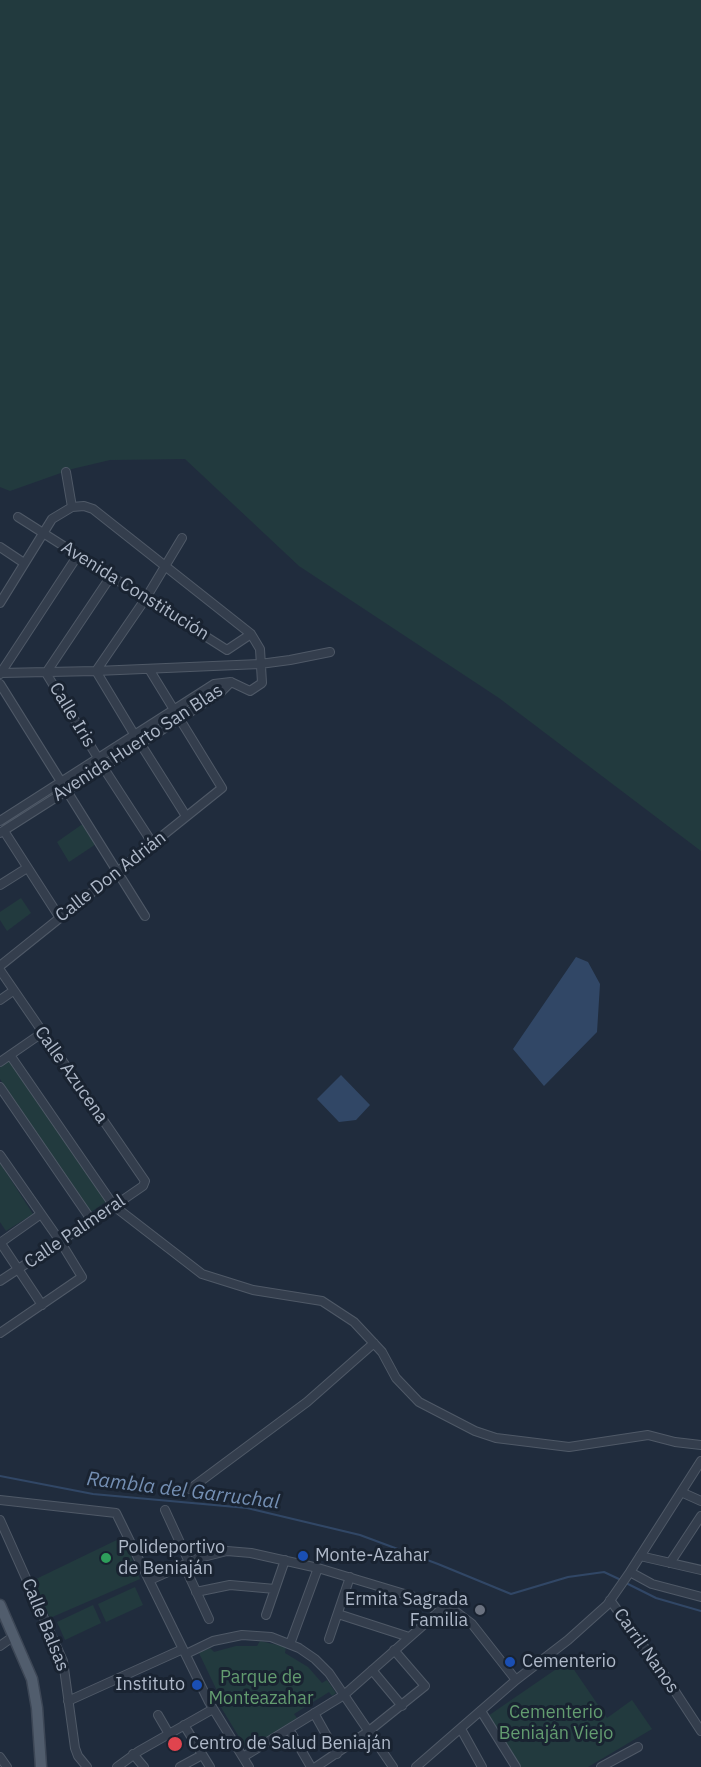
<!DOCTYPE html>
<html>
<head>
<meta charset="utf-8">
<style>
	body { margin:0 }
	canvas { display:block; background:#202c3d }
</style>
</head>
<body>
<canvas width="701" height="1767"></canvas>
<script>
const ctx = document.querySelector('canvas').getContext('2d');
ctx.lineJoin = 'round';
function fillPath(path, color) { ctx.fillStyle = color; ctx.fill(path, 'evenodd'); }
const toPath = rows => new Path2D(rows.map(r => 'M' + r).join(''));
function strokePath(path, color, width, dash) { ctx.strokeStyle = color; ctx.lineWidth = width; ctx.lineCap = dash ? 'butt' : 'round'; ctx.setLineDash(dash || []); ctx.stroke(path); }
function write(font, color, halo, rows, align = 'center') {
  ctx.font = font + ' "IBM Plex Sans",sans-serif'; ctx.lineWidth = 6; ctx.setLineDash([]); ctx.textBaseline = 'middle'; ctx.strokeStyle = halo; ctx.fillStyle = color; for (const [text, x, y, turn = 0] of rows) {
    ctx.save(); ctx.translate(x, y); ctx.rotate((+turn || 0) * Math.PI / 180); ctx.textAlign = isNaN(turn) ? turn : align; if (halo) ctx.strokeText(text, 0, 0); ctx.fillText(text, 0, 0); ctx.restore();
  }
}
const green = toPath([
	[0,0,701,0,701,851,499,698,299,566,185,459,110,460,72,469,10,491,0,487],
	[84,823,96,844,69,862,57,842],
	[21,898,31,913,7,931,0,920,0,912],
	[10,1057,107,1201,91,1212,0,1079,0,1064],
	[0,1163,33,1214,6,1231,0,1222],
	[123,1537,140,1579,50,1618,34,1580],
	[135,1587,143,1605,106,1622,98,1604],
	[93,1605,101,1623,65,1640,57,1622],
	[260,1641,286,1647,285,1653,308,1667,322,1683,327,1680,336,1693,332,1696,329,1692,294,1714,297,1718,247,1750,216,1699,220,1697,199,1653,210,1648,214,1652,236,1646,257,1646],
	[568,1661,607,1718,632,1700,652,1729,588,1767,519,1767,488,1716]
]);
const water = toPath([
	[576,957,588,962,600,984,597,1032,544,1086,513,1049],
	[341,1075,370,1105,356,1120,339,1122,317,1099]
]);
const stream = toPath([
	[0,1476,93,1494,247,1508,360,1535,438,1564,511,1594,568,1577,604,1572,621,1580],
	[626,1583,656,1598,701,1611]
]);
const minor = toPath([
	[66,472,72,507],
	[18,517,227,650,251,634],
	[0,547,24,563],
	[0,603,52,519,72,507,84,506,93,509,251,634,260,649,262,683,250,691,231,682,214,684,0,821],
	[0,673,96,671,260,664,290,660,330,652],
	[0,674,78,555],
	[0,684,145,916],
	[134,734,96,671,146,598,182,538],
	[140,743,186,816],
	[98,758,46,673,111,576],
	[103,767,153,844],
	[4,831,60,918],
	[0,833,220,693,231,682],
	[0,885,27,868],
	[0,966,222,788,149,669],
	[0,970,145,1181,143,1186,114,1206,0,1281],
	[0,1000,13,991],
	[10,1055,114,1206,202,1274,253,1290,322,1301,354,1322,382,1352,396,1378,419,1402,475,1431,496,1438,569,1447,648,1435,675,1442,701,1445],
	[0,1062,42,1033],
	[0,1087,92,1221],
	[0,1155,60,1241,82,1277,0,1333],
	[0,1242,42,1305],
	[0,1243,41,1214],
	[190,1489,307,1402,374,1343],
	[681,1492,701,1501],
	[0,1500,116,1513,209,1702,249,1767],
	[165,1510,189,1562],
	[0,1520,63,1661,75,1748,78,1756,87,1767],
	[640,1556,701,1570],
	[670,1563,701,1516],
	[184,1565,209,1619],
	[630,1572,652,1584,701,1597],
	[150,1580,199,1558,227,1551,251,1553,318,1568,451,1608,472,1624,516,1680],
	[196,1592,230,1585,275,1589],
	[610,1600,663,1673,701,1731],
	[338,1614,409,1637],
	[266,1615,285,1560],
	[329,1639,350,1577],
	[290,1644,318,1568],
	[0,1646,14,1636],
	[186,1654,213,1641,242,1635,271,1637,299,1648,315,1659,329,1673,393,1767],
	[372,1670,402,1706],
	[68,1701,183,1649],
	[481,1711,516,1767],
	[314,1713,337,1754],
	[158,1715,169,1734],
	[184,1725,210,1767],
	[289,1729,311,1767],
	[461,1729,482,1767],
	[133,1754,144,1767],
	[0,1757,7,1767],
	[243,1757,344,1695,445,1606],
	[117,1767,139,1751,213,1709],
	[180,1767,202,1755],
	[316,1767,369,1731,425,1686,394,1650],
	[416,1767,516,1680,568,1640,607,1605,630,1572,701,1461],
	[601,1767,638,1747]
]);
const major = toPath([
	[0,1605,32,1679,37,1708,41,1767]
]);
const markers = [
	[303,1556,6,"#1a4fb4"],
	[106,1558,6,"#2e9e5b"],
	[480,1610,6,"#6b7280"],
	[510,1662,6,"#1a4fb4"],
	[197,1685,6,"#1a4fb4"],
	[175,1744,8,"#e0444e"]
];
const streetNames = [
	["Avenida Constitución",135,591,32],
	["Calle Iris",72,715,59],
	["Avenida Huerto San Blas",138,743,-33],
	["Calle Don Adrián",111,877,-38],
	["Calle Azucena",71,1075,55],
	["Calle Palmeral",75,1232,-34],
	["Calle Balsas",45,1625,68],
	["Carril Nanos",646,1651,55]
];
const poiNames = [
	["Polideportivo",118,1548],
	["de Beniaján",118,1569],
	["Monte-Azahar",315,1556],
	["Ermita Sagrada",468,1600,"right"],
	["Familia",468,1621,"right"],
	["Cementerio",522,1662],
	["Instituto",185,1685,"right"],
	["Centro de Salud Beniaján",188,1744]
];
const parkNames = [
	["Parque de",261,1678],
	["Monteazahar",261,1699],
	["Cementerio",556,1713],
	["Beniaján Viejo",556,1734]
];
const waterNames = [
	["Rambla del Garruchal",183,1491,7]
];
fillPath(green, '#223a3e');
fillPath(water, '#314766');
strokePath(stream, '#314766', 2);
strokePath(minor, '#4f5967', 10);
strokePath(major, '#3d4756', 13);
strokePath(minor, '#343e4d', 8);
strokePath(major, '#515d6d', 10);
for (const [x, y, r, color] of markers) { const dot = new Path2D(); dot.arc(x, y, r, 0, 2 * Math.PI); ctx.fillStyle = color; ctx.fill(dot); strokePath(dot, '#192331', 2); }
write('18px', '#afb9c9', '#192331', streetNames);
write('18px', '#afb9c9', '#192331', poiNames, 'left');
write('18px', '#639c70', '#192331', parkNames);
write('italic 20px', '#748fb3', '#192331', waterNames);
</script>
</body>
</html>
